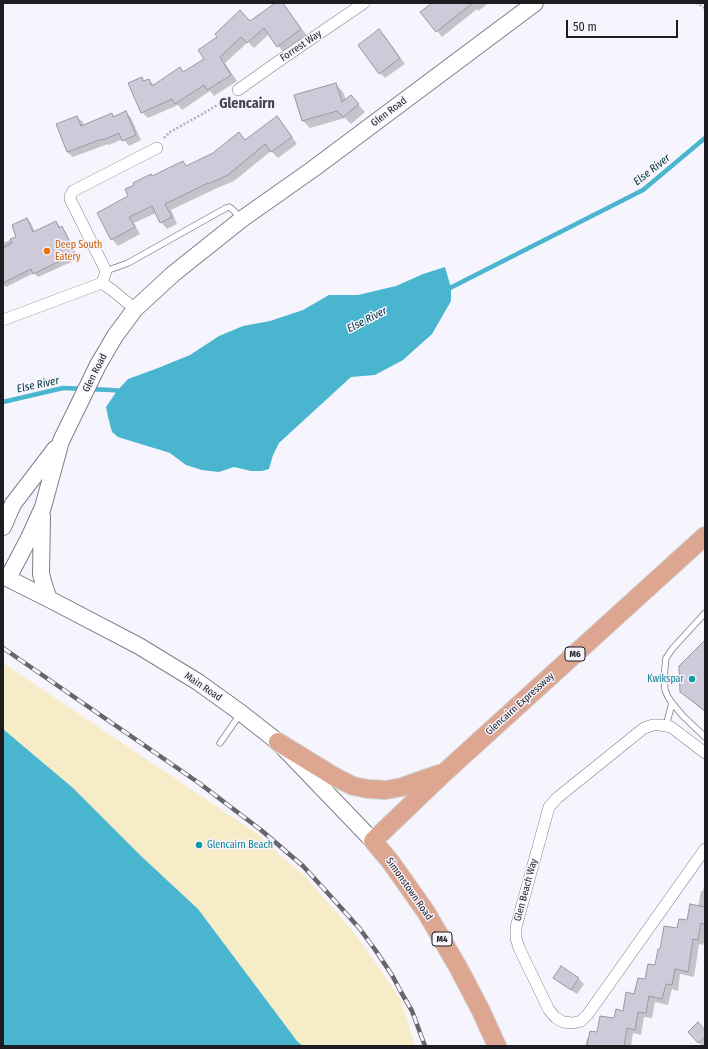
<!DOCTYPE html>
<html>
<head>
<meta charset="utf-8">
<style>
	body { margin:0 }
	#map { position:relative; width:708px; height:1049px; overflow:hidden; background:#f6f4fd; font-family:"Fira Sans Condensed",sans-serif }
	canvas { display:block }
	.frame { position:absolute; inset:0; border:4px solid #1e1c21; pointer-events:none }
	.scale { position:absolute; left:566px; top:20px; width:112px; height:18px; box-sizing:border-box; border:2px solid #1e1c21; border-top:0; padding-left:5px; font-size:12px; line-height:14px; white-space:nowrap; color:#1e1c21; -webkit-text-stroke:3px #f6f4fd; paint-order:stroke }
</style>
</head>
<body>
<div id="map">
<canvas width="708" height="1049"></canvas>
<div class="frame"></div>
<div class="scale">50 m</div>
</div>
<script>
const ctx = document.querySelector('canvas').getContext('2d');
ctx.lineJoin = 'round';
function fillPath(path, color) { ctx.fillStyle = color; ctx.fill(path, 'evenodd'); }
const toPath = rows => new Path2D(rows.map(r => 'M' + r).join(''));
function strokePath(path, color, width, dash) { ctx.strokeStyle = color; ctx.lineWidth = width; ctx.lineCap = dash ? 'butt' : 'round'; ctx.setLineDash(dash || []); ctx.stroke(path); }
function write(font, color, halo, rows, align = 'center') {
  ctx.font = font + ' "Fira Sans Condensed",sans-serif'; ctx.lineWidth = 3; ctx.setLineDash([]); ctx.textBaseline = 'middle'; ctx.strokeStyle = halo; ctx.fillStyle = color; for (const [text, x, y, turn = 0] of rows) {
    ctx.save(); ctx.translate(x, y); ctx.rotate((+turn || 0) * Math.PI / 180); ctx.textAlign = isNaN(turn) ? turn : align; if (halo) ctx.strokeText(text, 0, 0); ctx.fillText(text, 0, 0); ctx.restore();
  }
}
const sand = toPath([
	[3,663,258,834,281,856,305,876,357,936,401,1000,415,1046,303,1046,297,1041,198,909,140,855,73,788,3,729]
]);
const water = toPath([
	[445,267,451,288,451,301,432,334,403,360,375,375,351,377,279,443,273,455,269,469,262,471,251,471,234,467,219,472,202,470,186,465,170,453,118,437,112,432,108,417,106,407,117,391,128,379,158,368,190,355,219,336,243,326,270,321,303,310,329,295,358,295,396,286,423,274],
	[3,729,73,788,140,855,198,909,297,1041,303,1046,3,1046]
]);
const shadow = toPath([
	[276,3,283,3,286,7,307,36,284,52,278,46,269,34,254,48,248,42,225,63,237,81,214,96,210,91,182,110,178,105,148,118,142,112,142,78,145,82,149,80,155,86,180,69,184,73,205,59,250,22],
	[433,3,489,3,478,11,477,9,442,37,422,12],
	[379,31,385,36,405,64,385,78,380,73],
	[336,84,343,92,346,100,358,104,365,112,351,124,345,118,310,128,303,121],
	[126,112,131,118,141,140,129,146,123,139,109,145,108,144,73,157,67,152,58,124,77,117,83,122,84,126,111,114,114,117],
	[277,118,283,124,297,144,278,158,271,151,234,181,215,189,171,210,177,224,167,229,161,222,156,213,134,223,140,234,118,246,112,239,130,196,152,177,183,162,187,167,214,154,239,134,246,141],
	[27,219,31,223,35,232,56,222,61,228,62,228,66,232,78,259,38,277,34,273,6,287,3,284,3,243,17,237],
	[705,646,705,712,681,692],
	[705,880,705,938,703,945,699,944,694,977,680,974,678,991,672,989,668,1005,655,1002,652,1018,644,1017,641,1035,633,1033,631,1046,585,1046,587,1038,589,1038,615,1019,624,1012,656,966,660,951,678,930,687,922,698,907,701,891,703,891],
	[555,977,578,978,584,984,577,994,560,983],
	[705,1031,705,1046,702,1046,689,1032]
]);
const stream = toPath([
	[446,290,643,190,705,138],
	[3,402,63,388,111,390,122,391]
]);
const building = toPath([
	[275,3,283,3,301,29,277,47,264,28,247,43,241,37,220,57,231,75,207,90,204,85,175,104,172,99,141,113,128,83,142,77,143,81,149,79,152,86,180,67,183,72,204,59,198,50,217,37,215,34,240,10,250,21,275,3],
	[432,3,473,3,436,32,420,12,432,3],
	[379,29,400,58,379,74,358,45,379,29],
	[336,83,342,102,351,95,359,104,343,117,337,111,302,121,294,95,336,83],
	[126,111,136,135,122,141,119,133,103,140,102,139,67,152,56,124,77,116,81,126,112,113,113,117,126,111],
	[277,116,292,137,271,152,265,144,228,175,208,184,208,183,165,204,172,217,160,223,152,206,129,217,135,227,111,240,97,213,128,196,125,189,134,185,133,183,151,174,152,176,183,161,186,166,213,153,239,132,245,140,277,116],
	[27,218,33,232,56,221,59,228,62,226,75,254,33,274,31,269,3,283,3,248,12,243,10,239,16,237,12,225,27,218],
	[705,640,705,711,680,692,679,666,705,640],
	[690,904,705,907,705,924,701,923,698,940,693,939,688,972,675,969,672,985,666,984,662,999,649,996,646,1013,638,1012,635,1030,627,1028,624,1046,587,1046,590,1031,597,1032,600,1016,614,1018,616,1009,623,1011,626,992,634,994,638,978,645,979,648,964,655,965,658,949,660,949,664,926,677,928,679,919,687,920,690,904],
	[561,966,579,978,571,990,553,978,561,966],
	[698,1022,705,1030,705,1037,698,1043,688,1032,698,1022]
]);
const path = toPath([
	[696,3,705,8],
	[164,138,170,132,204,113,229,98]
]);
const lane = toPath([
	[106,271,128,263,226,208,229,207,231,208,241,218],
	[705,613,673,648,666,658,664,677,665,690,668,697,672,703,683,716,705,737],
	[666,726,672,703],
	[220,743,241,713]
]);
const street = toPath([
	[238,90,276,63,364,3],
	[102,283,106,271,70,199,70,196,73,191,157,148],
	[3,320,102,283,112,290,135,309],
	[705,753,671,727,661,725,653,725,644,728,557,798,549,807,516,927,516,938,519,948,549,1010,555,1017,563,1022,573,1023,581,1021,588,1014,705,849]
]);
const secondary = toPath([
	[42,516,41,574,45,588,49,599],
	[3,527,13,504,55,449],
	[3,576,49,599,139,646,198,682,241,713,278,742,373,841],
	[8,578,29,538,43,507,61,441,98,365,115,336,135,309,173,274,242,219,313,169,535,3]
]);
const primary = toPath([
	[278,742,335,777,353,786,368,789,386,790,402,787,439,774],
	[497,1046,480,1009,458,967,426,912,390,861,373,841,445,772,705,536]
]);
const rail = toPath([
	[3,648,199,783,261,830,303,866,335,901,360,929,376,951,392,975,401,992,412,1011,425,1046]
]);
const markers = [
	[47,251,4,"#e8710a"],
	[692,679,4,"#0f9aa8"],
	[199,845,4,"#0f9aa8"]
];
const shields = [
	[575,654,20],
	[442,939,20]
];
const shieldNames = [
	["M6",575,654],
	["M4",442,939]
];
const streetNames = [
	["Forrest Way",301,46,-34],
	["Glen Road",389,112,-37],
	["Glen Road",95,373,-63],
	["Main Road",203,687,34],
	["Glencairn Expressway",520,704,-42],
	["Simonstown Road",409,889,55],
	["Glen Beach Way",526,890,-75]
];
const foodNames = [
	["Deep South",55,245],
	["Eatery",55,257]
];
const cultureNames = [
	["Kwikspar",684,679],
	["Glencairn Beach",207,845,"left"]
];
const waterNames = [
	["Else River",652,170,-38],
	["Else River",367,320,-27],
	["Else River",38,385,-12]
];
const districtNames = [
	["Glencairn",247,104]
];
fillPath(sand, '#f6ecc7');
fillPath(water, '#49b5cf');
fillPath(shadow, '#0003');
strokePath(stream, '#49b5cf', 4.5);
fillPath(building, '#cecad9');
strokePath(building, '#9b97a5', 1);
strokePath(lane, '#817e8b', 7);
strokePath(street, '#817e8b', 12);
strokePath(secondary, '#817e8b', 18);
strokePath(primary, '#d2d2d3', 20);
strokePath(path, '#b2b0b8', 2.5, [2, 2]);
strokePath(lane, '#fff', 5.5);
strokePath(street, '#fff', 11);
strokePath(secondary, '#fff', 16);
strokePath(primary, '#dda690', 18);
strokePath(rail, '#67656c', 4.5);
strokePath(rail, '#f6f4fd', 3, [9]);
for (const [x, y, r, color] of markers) { const dot = new Path2D(); dot.arc(x, y, r, 0, 2 * Math.PI); ctx.fillStyle = color; ctx.fill(dot); strokePath(dot, '#f6f4fd', 1.5); }
for (const [x, y, w] of shields) { const box = new Path2D(); box.roundRect(x - w / 2, y - 7, w, 14, 3); ctx.fillStyle = '#f6f4fd'; ctx.fill(box); strokePath(box, '#1e1c21', 1); }
write('bold 9px', '#1e1c21', null, shieldNames);
write('10px', '#1e1c21', '#f6f4fd', streetNames);
write('10px', '#c56008', '#f6f4fd', foodNames, 'left');
write('10px', '#0d838f', '#f6f4fd', cultureNames, 'right');
write('italic 11px', '#00343f', '#f6f4fd', waterNames);
write('bold 14px', '#474450', '#f6f4fd', districtNames);
</script>
</body>
</html>
